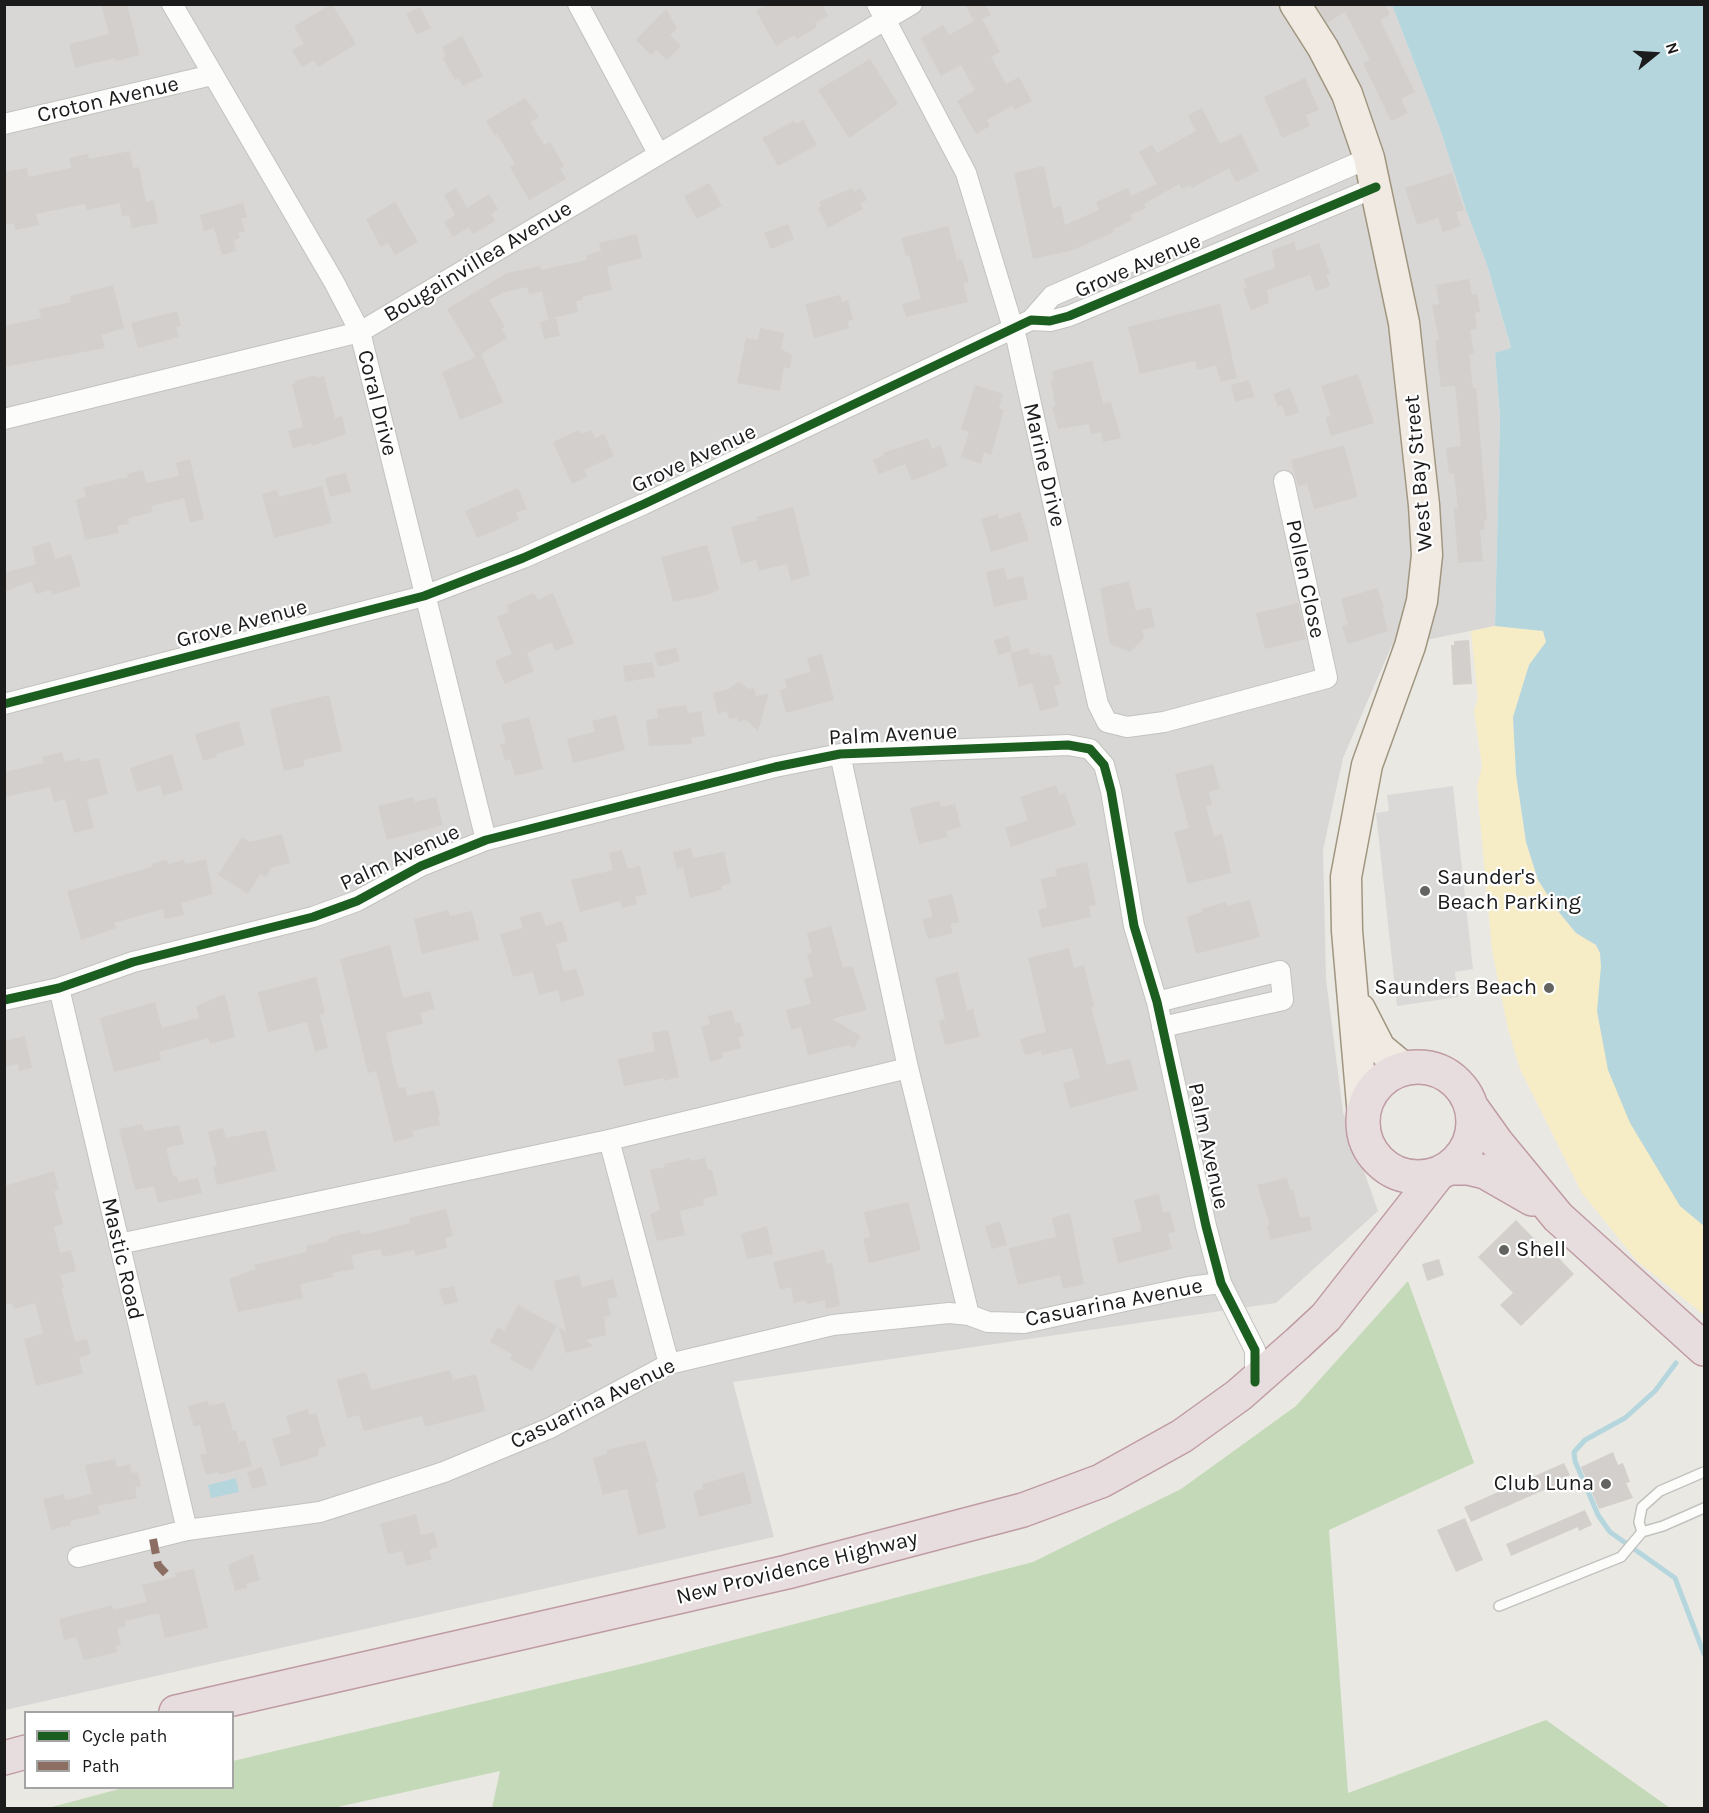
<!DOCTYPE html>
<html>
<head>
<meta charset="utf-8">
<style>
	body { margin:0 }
	#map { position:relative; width:1709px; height:1813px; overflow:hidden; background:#eae8e3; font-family:Karla,sans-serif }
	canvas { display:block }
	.frame { position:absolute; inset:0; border:6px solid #1b1b1b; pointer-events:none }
	.legend { position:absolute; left:24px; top:1711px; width:210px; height:78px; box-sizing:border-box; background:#fff; border:2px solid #a4a4a4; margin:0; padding:8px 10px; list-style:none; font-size:18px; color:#1b1b1b }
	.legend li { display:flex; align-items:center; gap:12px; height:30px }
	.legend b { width:30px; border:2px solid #a4a4a4 }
	.north { position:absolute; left:1625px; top:24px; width:60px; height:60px; -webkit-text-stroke:4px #fff; paint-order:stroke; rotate:72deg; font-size:16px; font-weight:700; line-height:24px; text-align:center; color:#1b1b1b }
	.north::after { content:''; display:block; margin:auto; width:21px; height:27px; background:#1b1b1b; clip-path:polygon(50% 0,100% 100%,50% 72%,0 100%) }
</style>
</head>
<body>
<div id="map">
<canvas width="1709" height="1813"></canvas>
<div class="frame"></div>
<ul class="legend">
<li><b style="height:8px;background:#1b5e20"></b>Cycle path</li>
<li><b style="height:8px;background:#8d6e63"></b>Path</li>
</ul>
<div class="north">N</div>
</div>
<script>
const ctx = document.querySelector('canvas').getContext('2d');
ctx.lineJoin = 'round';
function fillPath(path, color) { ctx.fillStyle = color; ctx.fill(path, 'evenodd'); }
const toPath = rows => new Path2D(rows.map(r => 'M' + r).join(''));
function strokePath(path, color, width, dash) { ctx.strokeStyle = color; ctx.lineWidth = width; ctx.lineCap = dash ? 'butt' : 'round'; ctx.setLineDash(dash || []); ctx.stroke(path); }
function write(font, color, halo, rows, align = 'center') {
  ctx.font = font + ' Karla,sans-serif'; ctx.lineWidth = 4.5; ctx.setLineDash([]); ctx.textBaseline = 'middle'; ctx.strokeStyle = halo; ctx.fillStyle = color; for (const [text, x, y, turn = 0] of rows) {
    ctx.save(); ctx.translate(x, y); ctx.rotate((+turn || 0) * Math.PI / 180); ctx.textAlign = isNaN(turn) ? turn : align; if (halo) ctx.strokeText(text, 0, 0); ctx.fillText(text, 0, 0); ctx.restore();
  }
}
const residential = toPath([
	[4,5,1392,5,1440,129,1466,210,1487,265,1511,349,1495,353,1500,418,1495,626,1391,647,1343,758,1323,850,1326,979,1343,1112,1378,1211,1276,1303,733,1382,774,1537,5,1710]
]);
const forest = toPath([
	[1408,1281,1474,1463,1329,1530,1348,1793,1546,1720,1670,1808,492,1808,500,1771,333,1808,48,1808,123,1788,232,1788,233,1761,645,1663,1033,1562,1181,1489,1296,1406]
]);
const sand = toPath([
	[1495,626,1543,631,1546,642,1529,665,1513,717,1516,774,1526,842,1538,880,1558,911,1576,933,1596,945,1600,953,1601,966,1680,1206,1704,1226,1704,1315,1637,1261,1582,1193,1520,1069,1508,1029,1492,950,1477,787,1482,766,1474,711,1478,698,1471,631]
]);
const parking = toPath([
	[1453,786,1473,969,1455,972,1458,997,1397,1006,1376,813,1389,811,1387,795]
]);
const water = toPath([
	[1392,5,1704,5,1704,1226,1680,1206,1630,1123,1608,1070,1597,1011,1601,966,1600,953,1596,945,1576,933,1558,911,1538,880,1526,842,1516,774,1513,717,1529,665,1546,642,1543,631,1495,626,1500,418,1495,353,1511,348,1487,265,1466,210,1440,129],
	[236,1478,239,1492,211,1498,208,1485]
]);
const stream = toPath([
	[1676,1363,1655,1391,1625,1418,1585,1440,1574,1452,1575,1461,1598,1515,1610,1532,1675,1578,1704,1654]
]);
const building = toPath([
	[101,4,127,4,140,55,116,61,115,58,75,68,69,44,109,34],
	[332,4,356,44,318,67,314,60,302,67,292,50,304,44,294,26],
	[768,4,822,4,828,16,815,23,817,27,797,39,794,35,776,46,756,11],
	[965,4,985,4,991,15,982,19,1000,52,991,57,1006,84,1019,77,1032,101,1015,110,1012,106,987,120,990,126,976,134,957,101,975,90,961,65,941,76,921,38,943,25,949,35,974,21],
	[1316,4,1385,4,1390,14,1380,20,1415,92,1401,99,1408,113,1391,121,1363,63,1370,60,1345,12,1327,23],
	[420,7,431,28,417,35,406,14],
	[666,9,677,28,670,35,681,46,667,60,656,50,651,55,636,40],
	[462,36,483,76,463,86,458,78,455,80,443,58,446,56,442,47],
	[870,59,898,104,849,138,818,90],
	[1305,78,1319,110,1306,115,1310,126,1282,138,1264,97],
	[525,98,539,117,530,122,544,145,550,142,564,166,560,169,566,179,529,200,510,167,515,164,497,134,495,136,486,121],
	[1202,108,1220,144,1241,134,1259,171,1236,182,1229,168,1192,188,1190,185,1182,189,1179,184,1144,204,1146,208,1130,215,1133,220,1113,229,1114,232,1073,250,1033,259,1014,173,1044,166,1053,208,1061,206,1065,225,1099,210,1096,202,1128,188,1131,196,1157,184,1139,152,1152,145,1157,153,1196,131,1188,115],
	[803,120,817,145,778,166,762,138,794,121,796,124],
	[130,151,133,168,139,167,146,202,154,200,158,223,132,228,129,215,122,216,120,203,87,210,85,204,36,214,39,225,15,230,14,223,4,225,4,172,27,168,28,177,71,168,69,158,88,154,89,159],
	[1452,173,1464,210,1456,212,1461,226,1443,232,1438,218,1417,225,1405,188],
	[709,183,722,206,697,219,684,196],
	[456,188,467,208,489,194,498,209,491,214,495,221,473,234,469,227,453,237,444,222,455,215,444,195],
	[852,188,854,192,861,188,867,200,860,203,863,209,828,228,818,208,821,206,819,202],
	[395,202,418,242,395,255,388,243,381,247,366,219],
	[243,203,247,217,241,219,245,231,238,233,240,238,234,240,236,251,222,255,214,228,204,231,200,215],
	[788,224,794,239,771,249,764,233],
	[948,226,957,260,962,259,969,282,963,283,968,302,906,317,902,304,921,299,909,255,906,256,901,238],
	[637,234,642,258,607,267,612,290,582,297,583,300,576,301,578,312,548,319,542,291,529,294,527,287,504,292,489,300,505,327,501,329,507,338,481,354,503,402,460,420,442,372,476,357,447,309,507,273,540,266,541,270,587,260,586,255,601,251,599,243],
	[1294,242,1297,251,1319,243,1330,274,1326,275,1330,286,1316,291,1310,275,1267,290,1269,303,1251,310,1243,289,1247,288,1244,279,1275,268,1272,250],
	[1469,279,1472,295,1477,294,1480,312,1475,313,1477,329,1470,330,1474,353,1469,354,1473,388,1476,388,1487,520,1484,521,1485,529,1480,530,1483,561,1458,563,1454,508,1458,508,1454,473,1449,474,1446,448,1461,446,1455,386,1441,387,1435,341,1439,340,1432,305,1439,304,1436,285],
	[113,285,124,328,101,335,105,348,4,367,4,326,41,318,39,309,71,302,70,296],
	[840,295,842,302,848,300,853,320,848,321,849,328,814,338,805,304],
	[1220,304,1237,378,1221,382,1216,365,1197,370,1195,361,1140,374,1128,327],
	[177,311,181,326,176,327,179,337,138,348,131,323],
	[556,318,560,336,544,339,540,322],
	[760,328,784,333,781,349,792,355,790,369,784,367,780,391,737,383,746,338,758,340],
	[1092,361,1103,404,1111,402,1121,438,1103,442,1101,432,1091,434,1089,424,1058,429,1052,407,1055,406,1051,380,1054,379,1052,371],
	[1358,374,1374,423,1331,436,1325,417,1331,416,1321,386],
	[316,375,317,378,324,376,335,418,342,416,346,434,312,446,311,443,293,448,288,431,303,427,292,384,295,384,294,381],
	[1249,380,1254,397,1235,402,1231,385],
	[975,385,1003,394,999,408,1004,410,991,455,984,452,981,464,961,457,969,432,961,429],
	[1290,388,1299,412,1286,417,1282,405,1278,407,1273,394],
	[579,430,581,434,591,430,595,438,604,434,614,456,584,470,587,477,572,484,553,442],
	[928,438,932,449,940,445,948,466,912,481,905,464,879,474,873,460,884,455,883,453],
	[1344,445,1358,497,1314,509,1307,484,1298,486,1291,460],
	[190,459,204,519,190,523,184,498,151,506,153,512,128,518,129,524,117,526,119,533,85,540,76,500,86,497,84,487,128,477,127,474,143,470,146,483,179,476,176,463],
	[346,473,351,492,330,497,325,478],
	[322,486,332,523,274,538,262,494,277,490,279,497],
	[518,488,527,509,516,513,519,520,477,538,465,511],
	[793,507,810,575,791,581,787,564,759,571,756,560,741,564,731,527,757,520,756,517],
	[1020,512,1029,540,991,552,981,519,998,514,999,519],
	[50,542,55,559,71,554,81,586,52,595,51,590,36,594,32,581,4,592,4,573,36,564,32,547],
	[707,545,719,589,711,594,673,602,661,557],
	[1004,568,1007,580,1023,576,1028,599,994,607,986,572],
	[1129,581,1136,611,1151,607,1155,627,1142,630,1144,638,1130,652,1110,644,1100,588],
	[1377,588,1384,608,1382,609,1388,631,1348,644,1342,626,1348,624,1341,599],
	[534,593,538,600,553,593,574,643,555,651,552,642,527,653,534,671,505,684,495,661,512,654,497,617,509,612,507,605],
	[1298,603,1306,639,1265,649,1256,613],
	[1008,636,1012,651,998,655,994,640],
	[1469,640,1472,684,1453,685,1451,645,1454,645,1454,641],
	[676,648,680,661,658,667,654,653],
	[1028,648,1030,655,1039,652,1041,657,1051,654,1061,684,1054,686,1059,706,1040,711,1032,683,1019,687,1010,653],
	[822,654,834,700,786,713,780,690,787,688,785,679,811,672,807,658],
	[652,662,655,677,625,682,623,666],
	[738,682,749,689,754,688,756,696,769,693,758,731,746,720,738,722,737,717,729,719,727,711,718,714,713,693,729,689],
	[329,695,342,751,303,760,305,766,284,771,270,709],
	[686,705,688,713,701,711,705,736,691,738,692,744,649,746,646,720,658,718,657,709],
	[616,715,625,750,573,763,567,739,595,732,592,721],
	[529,717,543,769,515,776,510,759,505,761,500,744,506,743,501,724],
	[239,721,245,745,216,754,217,757,203,761,195,734],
	[62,752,65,762,80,758,81,762,99,758,108,794,87,800,94,828,74,833,65,799,54,802,50,787,4,797,4,772,44,763,42,757],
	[172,754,183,790,163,796,160,785,137,792,130,768],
	[1213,764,1220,789,1209,792,1212,805,1206,806,1214,836,1222,834,1231,873,1188,884,1174,832,1189,828,1175,774],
	[1056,785,1060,795,1065,793,1076,825,1011,847,1005,828,1028,820,1020,797],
	[414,797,415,802,436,797,443,825,387,840,378,806],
	[939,801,941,807,955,804,961,827,946,831,948,837,919,844,910,808],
	[282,834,290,863,271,868,266,877,260,874,248,894,218,875,242,837,250,842],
	[691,848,693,858,724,852,731,883,721,886,722,889,714,892,690,898,683,867,677,869,673,852],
	[622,850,628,869,640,866,647,894,635,897,637,904,622,908,620,901,580,912,571,880,613,870,609,853],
	[206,859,213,894,181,903,184,915,165,919,163,909,114,923,116,928,81,940,67,891,152,867,151,864,167,860,168,864,184,860,185,864],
	[1087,862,1096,905,1089,906,1091,917,1042,928,1038,910,1047,908,1041,879,1057,876,1055,869],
	[952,894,959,922,950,924,953,933,928,939,922,919,933,917,928,900],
	[1250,900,1260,937,1196,954,1187,917,1202,912,1202,909,1226,902,1227,906],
	[448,910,450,916,472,911,479,940,422,954,414,919],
	[540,911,546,926,562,921,568,941,556,944,564,972,576,969,585,995,561,1002,558,990,539,995,533,972,513,977,500,934,523,928,520,917],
	[831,926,843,968,852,966,867,1010,832,1019,861,1036,854,1048,848,1045,808,1055,801,1027,791,1030,786,1010,811,1004,804,979,813,976,807,955,812,953,807,933],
	[390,945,403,998,430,991,435,1009,420,1013,423,1024,386,1033,398,1088,405,1087,407,1096,434,1090,440,1115,438,1116,440,1125,412,1131,414,1137,394,1142,376,1071,368,1073,340,959],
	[1069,948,1074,968,1084,965,1094,1006,1091,1007,1107,1065,1130,1059,1138,1090,1070,1108,1063,1083,1080,1078,1072,1048,1042,1055,1041,1051,1025,1055,1020,1039,1046,1032,1028,958],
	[958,972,967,1010,973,1009,980,1037,945,1045,939,1021,945,1019,935,978],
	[316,977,325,1013,320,1015,328,1048,315,1052,307,1022,268,1032,258,992],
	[225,994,235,1037,210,1044,208,1038,159,1052,161,1060,114,1072,100,1018,155,1002,162,1028,199,1018,196,1006],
	[732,1010,735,1023,740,1022,744,1036,738,1037,741,1048,722,1053,723,1058,710,1062,701,1026,710,1024,708,1016],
	[668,1030,679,1077,664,1081,664,1078,624,1086,618,1059,655,1051,652,1033],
	[25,1036,32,1068,19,1071,18,1064,4,1067,4,1041],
	[142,1124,144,1131,179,1125,184,1144,166,1148,173,1176,177,1175,178,1182,198,1178,202,1193,158,1203,154,1186,135,1190,119,1129],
	[223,1128,226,1138,266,1130,276,1171,217,1185,213,1167,217,1166,208,1132],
	[690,1158,691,1161,705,1158,708,1170,712,1170,718,1195,703,1199,704,1205,680,1211,685,1235,657,1241,650,1214,660,1210,650,1170,665,1167,664,1164],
	[54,1171,59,1190,54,1191,63,1224,54,1227,60,1253,71,1250,76,1271,60,1275,64,1288,61,1288,75,1342,87,1339,91,1354,79,1358,83,1374,36,1386,24,1339,43,1334,35,1303,14,1309,12,1303,7,1304,4,1293,5,1186],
	[1287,1178,1290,1190,1293,1189,1300,1218,1309,1216,1312,1230,1270,1240,1267,1226,1270,1225,1257,1185],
	[1159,1194,1163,1213,1170,1211,1175,1232,1168,1233,1172,1249,1118,1263,1112,1238,1142,1231,1134,1200],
	[908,1202,921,1250,869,1263,863,1239,870,1237,864,1212],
	[446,1209,453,1236,445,1238,447,1248,415,1256,414,1250,383,1257,381,1249,351,1255,354,1269,332,1273,333,1277,300,1284,303,1298,238,1312,229,1279,256,1269,254,1265,307,1252,306,1246,326,1242,331,1237,360,1230,361,1235,410,1223,409,1218],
	[1070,1213,1084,1284,1063,1289,1060,1275,1018,1285,1009,1248,1056,1237,1052,1218],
	[1516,1220,1552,1257,1555,1254,1574,1274,1521,1326,1500,1305,1513,1293,1478,1257],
	[1000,1221,1007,1245,992,1249,985,1226],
	[767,1226,773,1254,747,1259,741,1234],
	[824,1250,827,1264,832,1263,840,1306,826,1309,825,1300,807,1304,806,1300,794,1303,791,1287,780,1290,773,1262],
	[1439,1259,1444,1275,1427,1281,1422,1264],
	[579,1275,582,1287,613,1279,618,1297,607,1299,611,1315,604,1317,606,1335,586,1340,593,1346,566,1353,559,1328,566,1331,554,1281],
	[454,1286,458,1302,444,1305,439,1289],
	[518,1305,557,1326,532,1371,510,1359,512,1354,490,1342,498,1327,504,1331],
	[450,1370,453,1380,476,1374,485,1411,425,1427,422,1416,364,1431,359,1415,347,1418,337,1380,366,1372,371,1390],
	[207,1401,209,1406,225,1402,233,1431,236,1430,239,1442,245,1440,252,1466,219,1475,218,1472,206,1475,200,1455,207,1453,200,1425,194,1427,188,1406],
	[308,1409,309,1415,316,1413,326,1446,319,1448,318,1456,281,1467,272,1439,291,1433,286,1416],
	[645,1441,658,1482,655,1482,666,1528,638,1535,627,1489,603,1495,593,1458,607,1454,606,1450],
	[1613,1452,1618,1465,1623,1463,1630,1482,1626,1483,1633,1498,1599,1509,1581,1467],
	[115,1459,117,1467,130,1464,132,1473,138,1472,141,1486,135,1487,137,1498,98,1506,100,1514,70,1521,71,1525,51,1530,43,1499,64,1494,65,1500,92,1494,85,1465],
	[1564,1463,1570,1475,1556,1481,1558,1484,1471,1522,1464,1507],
	[262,1467,267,1485,252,1489,247,1472],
	[744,1472,752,1503,699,1517,693,1492,703,1489,702,1484],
	[1585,1510,1592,1525,1579,1531,1578,1527,1511,1556,1506,1544],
	[416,1514,421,1535,434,1532,438,1547,429,1550,432,1559,406,1566,402,1551,388,1554,380,1524],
	[1465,1518,1483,1560,1456,1572,1437,1530],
	[253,1554,260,1580,246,1584,247,1588,235,1591,228,1565],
	[194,1569,208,1628,165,1638,159,1613,125,1621,126,1626,117,1628,121,1645,116,1646,117,1652,84,1660,76,1637,64,1640,59,1619,112,1605,113,1610,147,1602,142,1585,176,1577,175,1573]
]);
const lane = toPath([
	[1642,1532,1639,1522,1642,1507,1660,1491,1704,1472],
	[1499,1606,1621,1557,1642,1532,1663,1526,1704,1508]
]);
const street = toPath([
	[172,4,334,282,360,332,486,840],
	[578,4,658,153],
	[877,4,966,173,1017,341,1098,704,1107,722,1127,727,1164,722,1327,678,1284,481],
	[4,124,212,75],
	[1031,320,1052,296,1369,158],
	[4,419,360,332,912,4],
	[4,704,424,596,523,558,644,504,1031,320,1050,321,1069,316,1376,187],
	[840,754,908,1068,969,1315],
	[59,988,187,1530],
	[4,1000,59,988,133,962,313,917,357,901,421,866,486,840,775,767,840,754,1068,745,1090,749,1104,765,1111,791,1134,926,1157,1002,1206,1226,1221,1283,1255,1350,1255,1382],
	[1157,1002,1280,971,1283,1000,1162,1027],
	[609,1140,669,1364],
	[119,1244,609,1140,908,1068],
	[78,1557,187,1530,320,1512,444,1472,550,1428,669,1364,833,1325,949,1313,969,1315,988,1322,1024,1323,1189,1287,1221,1283]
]);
const primary = toPath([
	[1295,4,1323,48,1347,94,1369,158,1404,323,1424,505,1427,555,1422,601,1410,646,1367,765,1346,877,1347,931,1363,1116],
	[1360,1009,1380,1048,1404,1068]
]);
const highway = toPath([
	'1363 1122a55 55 0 1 1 110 0a55 55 0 1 1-110 0Z',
	[1472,1108,1497,1143,1558,1217,1704,1349],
	[1450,1168,1468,1168,1485,1172,1532,1199],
	[176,1712,787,1572,1023,1510,1101,1481,1182,1436,1239,1395,1298,1343,1326,1317,1438,1174],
	[4,1758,26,1752]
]);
const quiet = toPath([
	[153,1539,158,1565,169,1577]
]);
const cycleway = toPath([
	[4,704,424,596,523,558,644,504,1031,320,1050,321,1069,316,1376,187],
	[4,1000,59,988,133,962,313,917,357,901,421,866,486,840,775,767,840,754,1068,745,1090,749,1104,765,1111,791,1134,926,1157,1002,1206,1226,1221,1283,1255,1350,1255,1382]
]);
const markers = [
	[1425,891,6,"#636361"],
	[1549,988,6,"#636361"],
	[1504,1250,6,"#636361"],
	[1606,1484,6,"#636361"]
];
const streetNames = [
	["Croton Avenue",108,100,-13],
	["Bougainvillea Avenue",478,262,-31],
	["Grove Avenue",1138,266,-23],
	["Coral Drive",377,403,76],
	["Grove Avenue",694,459,-25],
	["Marine Drive",1044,465,77],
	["West Bay Street",1419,473,-95],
	["Pollen Close",1305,579,78],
	["Grove Avenue",242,624,-15],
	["Palm Avenue",893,735,-3],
	["Palm Avenue",400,858,-25],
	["Palm Avenue",1208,1146,78],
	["Mastic Road",122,1259,77],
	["Casuarina Avenue",1114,1303,-11],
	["Casuarina Avenue",593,1404,-26],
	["New Providence Highway",797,1568,-14]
];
const poiNames = [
	["Saunder's",1437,878],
	["Beach Parking",1437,903],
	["Saunders Beach",1537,988,"right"],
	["Shell",1516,1250],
	["Club Luna",1594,1484,"right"]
];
fillPath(residential, '#d9d7d5');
fillPath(forest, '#c4d9b8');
fillPath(sand, '#f6ecc5');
fillPath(parking, '#dad9d7');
fillPath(water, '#b6d6de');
strokePath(stream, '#b6d6de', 5);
fillPath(building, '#d2cfcc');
strokePath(lane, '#c2c2bf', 12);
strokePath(street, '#c2c2bf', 22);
strokePath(primary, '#a09680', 33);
strokePath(highway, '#bf9ba4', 36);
strokePath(lane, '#fcfcfb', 9);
strokePath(street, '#fcfcfb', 20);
strokePath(primary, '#f0eae2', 30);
strokePath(highway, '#e8ddde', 33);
strokePath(quiet, '#8d6e63', 8, [15, 8]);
strokePath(cycleway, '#1b5e20', 9);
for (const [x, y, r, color] of markers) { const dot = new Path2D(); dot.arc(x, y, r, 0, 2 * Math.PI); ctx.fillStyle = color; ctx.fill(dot); strokePath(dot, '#fff', 2); }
write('22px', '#1b1b1b', '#fff', streetNames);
write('22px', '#1b1b1b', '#fff', poiNames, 'left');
</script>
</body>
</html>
